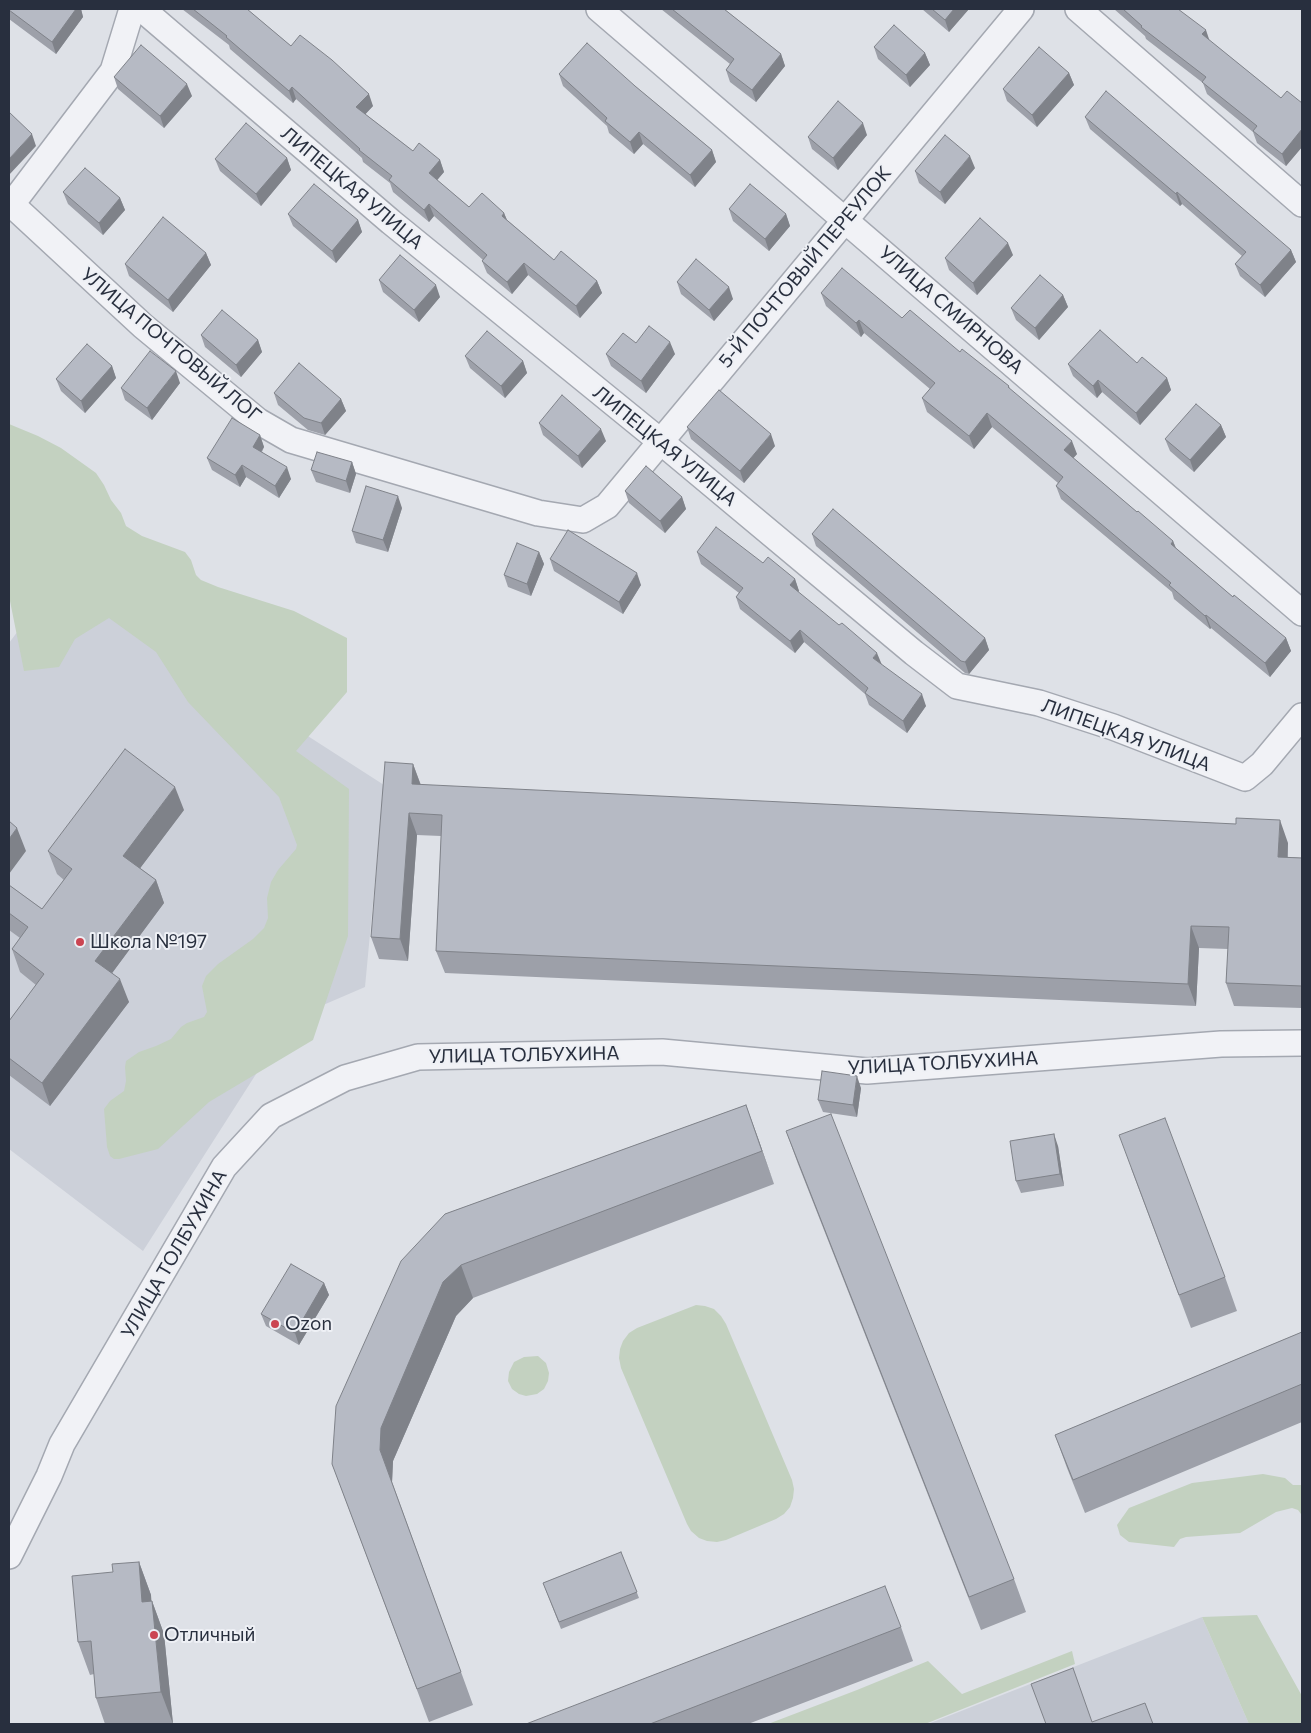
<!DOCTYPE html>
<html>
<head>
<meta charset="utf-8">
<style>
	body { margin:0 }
	#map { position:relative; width:1311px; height:1733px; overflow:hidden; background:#dee1e7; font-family:Commissioner,sans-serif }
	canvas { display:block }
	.frame { position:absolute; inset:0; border:10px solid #282f3e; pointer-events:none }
</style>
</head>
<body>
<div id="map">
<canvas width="1311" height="1733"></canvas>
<div class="frame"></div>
</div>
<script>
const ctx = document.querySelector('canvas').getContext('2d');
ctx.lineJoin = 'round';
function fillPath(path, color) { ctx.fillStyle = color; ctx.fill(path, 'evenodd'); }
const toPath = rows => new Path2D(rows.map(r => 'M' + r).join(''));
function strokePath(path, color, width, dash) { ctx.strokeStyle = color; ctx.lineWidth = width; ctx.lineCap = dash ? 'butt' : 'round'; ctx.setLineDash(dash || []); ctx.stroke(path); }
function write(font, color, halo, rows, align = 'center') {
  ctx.font = font + ' Commissioner,sans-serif'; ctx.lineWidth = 4; ctx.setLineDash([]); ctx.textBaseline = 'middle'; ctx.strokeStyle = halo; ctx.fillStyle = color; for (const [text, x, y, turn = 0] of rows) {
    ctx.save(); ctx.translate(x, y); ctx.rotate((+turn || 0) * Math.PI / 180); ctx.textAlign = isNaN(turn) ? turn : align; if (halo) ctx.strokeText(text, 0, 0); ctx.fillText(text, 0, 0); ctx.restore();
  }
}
const built = toPath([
	[59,576,384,785,365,987,300,1015,258,1071,143,1251,9,1149,9,643],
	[1202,1617,1249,1724,928,1724,1094,1659]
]);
const green = toPath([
	[9,424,38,436,61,448,96,473,104,485,111,500,121,513,126,526,142,536,185,552,191,560,196,575,201,580,218,587,294,611,347,638,347,692,296,751,349,789,348,936,313,1040,209,1102,158,1149,119,1159,114,1159,110,1156,107,1147,104,1109,110,1101,124,1091,126,1081,125,1067,126,1061,139,1052,156,1046,171,1039,181,1027,187,1023,204,1017,207,1012,202,986,206,976,218,964,253,939,264,928,268,918,267,898,271,882,278,870,296,849,297,845,279,797,188,702,156,652,109,618,75,639,59,667,24,671,9,596],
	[696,1305,705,1306,714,1309,721,1316,726,1324,792,1480,794,1489,793,1498,790,1507,784,1514,776,1519,726,1540,717,1542,707,1541,699,1538,691,1531,687,1524,621,1368,619,1358,620,1349,623,1341,629,1333,637,1328],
	[538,1356,546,1363,549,1373,548,1381,544,1389,537,1394,526,1396,519,1394,512,1389,508,1381,509,1372,514,1362,524,1357],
	[1263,1474,1285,1478,1293,1485,1302,1485,1302,1529,1301,1514,1298,1510,1292,1508,1276,1512,1240,1533,1186,1537,1180,1539,1174,1547,1129,1542,1120,1535,1117,1525,1129,1508,1192,1483],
	[1257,1615,1302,1696,1302,1724,1249,1724,1202,1617],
	[1072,1651,1075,1664,925,1724,768,1724,857,1690,928,1661,962,1694]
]);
const minor = toPath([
	[142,9,391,222,660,441,914,653,957,686,1039,703,1113,727,1245,778,1262,764,1302,716],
	[599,9,1302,613],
	[1078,9,1302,204],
	[9,202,143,326,258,421,291,440,538,513,583,520,607,506,1021,9],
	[12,204,113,71,132,9],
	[9,1556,49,1476,62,1444,224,1167,271,1116,345,1078,418,1057,662,1052,867,1071,1221,1044,1302,1043]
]);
const wall = toPath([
	[9,9,81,9,83,17,56,54,9,19],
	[182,9,247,9,291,46,373,106,365,114,413,151,440,160,444,172,437,180,469,207,504,213,507,220,554,260,597,281,602,293,580,318,528,275,512,294,487,273,482,261,483,260,434,216,429,222,393,192,390,183,363,162,362,158,296,99,293,103,230,49,229,45],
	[661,9,724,9,781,54,785,66,756,102,730,82,726,70,730,64],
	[922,9,969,9,949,32],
	[1114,9,1178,9,1209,40,1281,98,1302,103,1302,147,1286,166,1257,143,1253,132,1207,94,1203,83,1146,39,1145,36],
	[874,47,925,53,930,65,910,87,878,59],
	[1069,73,1074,85,1037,127,1007,101,1003,89],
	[559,74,635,86,712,150,716,162,695,187,643,144,634,154,609,133,607,126,563,86],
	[114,77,192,96,164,128,118,89],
	[1085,117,1291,250,1296,262,1265,297,1240,276,1235,264,1242,256,1182,204,1180,206,1090,129],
	[867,135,838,170,812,149,808,137],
	[287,158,291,170,261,206,220,171,215,159],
	[975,168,945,204,919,183,915,171],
	[63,192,120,198,125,210,103,235,68,204],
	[729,209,786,214,790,226,769,251,733,221],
	[288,214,358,220,362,232,336,263,293,226],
	[206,253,211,265,173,312,129,276,125,264],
	[1013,255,977,295,949,270,945,258],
	[379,280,440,297,419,322,383,292],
	[677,282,733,299,714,321,681,294],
	[821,293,902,318,960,352,1009,386,1010,389,1077,454,1073,458,1137,512,1173,541,1176,548,1233,597,1286,638,1291,651,1270,677,1211,628,1210,629,1174,599,1172,592,1061,499,1056,486,1058,483,992,427,974,449,927,412,922,398,930,389,864,333,861,337,826,306],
	[1063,295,1068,307,1039,340,1016,320,1011,308],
	[201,335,258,340,262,352,241,377,205,347],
	[636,343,675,354,646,393,611,366,606,354],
	[465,356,523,361,527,373,505,398,470,368],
	[1137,363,1167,378,1171,390,1140,425,1102,392,1097,398,1073,376,1068,364],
	[112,366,116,378,85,413,61,391,56,379],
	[180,383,152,420,125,400,121,388],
	[274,393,341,399,346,411,325,435,308,430,278,405],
	[539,423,606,441,582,468,543,435],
	[1221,425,1226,437,1194,472,1170,451,1165,439],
	[687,427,775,446,744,483,691,439],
	[260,435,264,447,262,452,291,479,279,498,246,477,240,487,212,470,207,458],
	[352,462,356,474,350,493,316,482,311,470],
	[625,491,682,497,686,509,665,533,629,503],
	[402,508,388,552,356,543,352,531],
	[812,534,985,638,989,650,969,674,965,673,816,546],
	[539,552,544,564,531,596,508,587,504,575],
	[697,552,763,563,795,579,799,591,798,592,882,665,926,706,907,733,869,705,865,694,804,642,795,653,740,609,736,597,739,593,701,564],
	[550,559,641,585,623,614,554,571],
	[413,764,421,785,1288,843,1288,857,1302,858,1302,1008,1234,1006,1226,983,1228,949,1199,948,1196,1006,445,973,436,951,441,836,417,835,408,961,379,959,371,937],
	[184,810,140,868,156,880,164,903,112,973,129,1002,50,1106,9,1075,9,1021,36,985,20,972,12,949,20,938,9,930,9,885,42,909,64,880,57,874,48,851],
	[861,1088,857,1117,823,1112,818,1100],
	[746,1105,774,1184,473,1298,456,1316,393,1461,392,1482,473,1705,429,1722,332,1464,445,1214],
	[786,1131,1014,1579,1026,1612,981,1630,798,1164],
	[1058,1146,1064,1186,1021,1193,1016,1181],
	[1131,1168,1225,1277,1237,1311,1191,1328],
	[324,1283,329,1295,299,1345,266,1326,261,1314],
	[1302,1332,1302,1422,1085,1513,1067,1468,1055,1435],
	[621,1552,639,1598,561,1629,543,1583],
	[139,1562,151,1595,151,1601,152,1601,164,1634,173,1724,105,1724,96,1698,94,1674,90,1675,78,1642,113,1572],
	[901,1627,913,1661,748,1724,526,1724]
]);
const shadedWall = toPath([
	[76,9,81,9,83,17,56,54,52,42],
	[954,9,969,9,949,32,945,20],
	[1206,30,1210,42,1202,34],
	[925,53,930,65,910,87,906,75],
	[781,54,785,66,756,102,752,90],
	[1069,73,1074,85,1037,127,1032,115],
	[187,84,192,96,164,128,160,116],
	[292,87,296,99,293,103,289,91],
	[369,94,373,106,361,119,356,107],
	[863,123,867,135,838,170,833,158],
	[1302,129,1302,147,1286,166,1282,154],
	[639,132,643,144,634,154,630,142],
	[32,134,36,146,9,175,9,159],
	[712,150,716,162,695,187,690,175],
	[970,156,975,168,945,204,940,192],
	[287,158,291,170,261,206,256,194],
	[440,160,444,172,433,185,429,173],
	[1177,192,1182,204,1180,206,1176,194],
	[120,198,125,210,103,235,99,223],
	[429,204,434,216,429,222,424,210],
	[504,213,509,225,502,216],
	[786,214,790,226,769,251,765,239],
	[358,220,362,232,336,263,332,251],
	[1008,243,1013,255,977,295,973,283],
	[1291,250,1296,262,1265,297,1260,285],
	[206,253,211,265,173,312,168,300],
	[524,263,528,275,512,294,507,282],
	[597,281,602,293,580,318,576,306],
	[436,285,440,297,419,322,414,310],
	[729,287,733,299,714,321,709,310],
	[1063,295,1068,307,1039,340,1035,328],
	[859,320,864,333,861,337,856,323],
	[258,340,262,352,241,377,236,365],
	[670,342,675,354,646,393,641,381],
	[523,361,527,373,505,398,501,386],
	[112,366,116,378,85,413,81,401],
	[176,371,180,383,152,420,147,408],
	[1167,378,1171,390,1140,425,1136,413],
	[1098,380,1102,392,1097,398,1093,386],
	[341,399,346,411,325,435,321,423],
	[987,413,992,427,974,449,969,436],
	[1221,425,1226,437,1194,472,1190,460],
	[601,429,606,441,582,468,578,456],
	[771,434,775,446,744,483,740,471],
	[260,435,264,447,257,458,253,447],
	[1072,441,1077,454,1069,463,1064,450],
	[352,462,356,474,350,493,346,481],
	[242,465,246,477,240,487,235,475],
	[287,467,291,479,279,498,275,486],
	[398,496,402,508,388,552,383,540],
	[682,497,686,509,665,533,660,521],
	[1173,541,1178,554,1171,544],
	[539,552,544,564,531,596,527,584],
	[637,573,641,585,623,614,619,602],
	[795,579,799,591,794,597,790,585],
	[1206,615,1211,628,1210,629,1205,616],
	[800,630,804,642,795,653,790,641],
	[985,638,989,650,969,674,965,662],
	[1286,638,1291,651,1270,677,1265,663],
	[877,653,882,665,873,658],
	[922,694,926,706,907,733,903,721],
	[413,764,421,786,412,784],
	[175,787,184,810,132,879,123,856],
	[409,813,417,835,408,961,400,939],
	[1280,820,1288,843,1286,879,1278,857],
	[17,828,26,851,9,874,9,839],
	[156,880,164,903,104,984,95,961],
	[1191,926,1199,948,1196,1006,1188,984],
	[120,979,129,1002,50,1106,42,1083],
	[857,1076,861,1088,857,1117,853,1105],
	[746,1105,758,1138,774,1184,762,1151],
	[1054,1134,1058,1146,1064,1186,1060,1174],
	[461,1265,473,1298,456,1316,393,1461,392,1483,380,1450,381,1428,443,1282],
	[324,1283,329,1295,299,1345,295,1333],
	[139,1562,151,1595,154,1635,142,1602],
	[152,1601,164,1634,173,1724,161,1692]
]);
const building = toPath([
	[9,9,76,9,52,42,9,10,9,9],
	[193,9,247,9,291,46,300,35,332,60,369,94,356,107,413,151,419,143,440,160,429,173,469,207,482,193,504,213,502,216,554,260,561,251,597,281,576,306,524,263,507,282,482,261,487,255,429,204,424,210,389,180,392,176,359,150,360,149,292,87,289,91,226,37,227,36,193,9],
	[672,9,724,9,781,54,752,90,726,70,734,59,672,9],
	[932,9,954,9,945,20,932,9],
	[1123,9,1178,9,1206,30,1202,34,1281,98,1287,91,1302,103,1302,129,1282,154,1253,131,1257,126,1202,82,1206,77,1141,27,1142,26,1123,9],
	[894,25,925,53,906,75,874,47,894,25],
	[587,43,635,86,712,150,690,175,639,132,630,142,605,121,607,118,559,74,587,43],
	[141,45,187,84,160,116,114,77,141,45],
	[1039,47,1069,73,1032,115,1003,89,1039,47],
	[1106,91,1291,250,1260,285,1235,264,1246,252,1177,192,1176,194,1085,117,1106,91],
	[838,101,863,123,833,158,808,137,838,101],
	[9,112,32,134,9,159,9,112],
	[246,123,287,158,256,194,215,159,246,123],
	[945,135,970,156,940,192,915,171,945,135],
	[85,168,120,198,99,223,63,192,85,168],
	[314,184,358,220,332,251,288,214,314,184],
	[750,184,786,214,765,239,729,209,750,184],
	[163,217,206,253,168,300,125,264,163,217],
	[980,218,1008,243,973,283,945,258,980,218],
	[400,255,436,285,414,310,379,280,400,255],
	[696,259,729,287,709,310,677,282,696,259],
	[842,268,902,318,910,310,960,352,962,349,1009,386,1008,387,1072,441,1064,450,1137,512,1138,511,1173,541,1171,544,1233,597,1234,595,1286,638,1265,663,1206,615,1205,616,1169,585,1171,583,1056,486,1063,477,987,413,969,436,922,398,935,383,859,320,856,323,821,293,842,268],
	[1040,275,1063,295,1035,328,1011,308,1040,275],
	[222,310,258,340,236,365,201,335,222,310],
	[649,326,670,342,641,381,606,354,623,333,636,343,649,326],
	[1100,330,1137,363,1142,357,1167,378,1136,413,1098,380,1093,386,1068,364,1100,330],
	[487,331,523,361,501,386,465,356,487,331],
	[87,344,112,366,81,401,56,379,87,344],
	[150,351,176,371,147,408,121,388,150,351],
	[299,363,341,399,321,423,304,418,274,393,299,363],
	[719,390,771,434,740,471,687,427,719,390],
	[562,395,601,429,578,456,539,423,562,395],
	[1196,404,1221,425,1190,460,1165,439,1196,404],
	[232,418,260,435,253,447,287,467,275,486,242,465,235,475,207,458,232,418],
	[317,452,352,462,346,481,311,470,317,452],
	[646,466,682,497,660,521,625,491,646,466],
	[366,486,398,496,383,540,352,531,366,486],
	[833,509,985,638,965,662,961,661,812,534,833,509],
	[716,527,763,563,768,557,795,579,790,585,839,625,842,623,877,653,873,658,922,694,903,721,865,693,868,688,800,630,790,641,736,597,743,588,697,552,716,527],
	[568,530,637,573,619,602,550,559,568,530],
	[517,543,539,552,527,584,504,575,517,543],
	[125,749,175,787,123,856,156,880,95,961,120,979,42,1083,9,1058,9,1021,44,974,12,949,28,927,9,913,9,885,42,909,72,869,48,851,125,749],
	[385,762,413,764,412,784,1236,824,1236,818,1280,820,1278,857,1302,858,1302,986,1226,983,1229,927,1191,926,1188,984,436,951,442,815,409,813,400,939,371,937,385,762],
	[9,821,17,828,9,839,9,821],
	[822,1071,857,1076,853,1105,818,1100,822,1071],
	[746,1105,762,1151,461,1265,443,1282,381,1428,380,1450,461,1672,417,1689,332,1464,336,1406,401,1261,445,1214,746,1105],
	[831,1114,1014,1579,969,1597,786,1131,831,1114],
	[1165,1118,1225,1277,1179,1295,1119,1135,1165,1118],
	[1054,1134,1060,1174,1016,1181,1010,1141,1054,1134],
	[291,1264,324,1283,295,1333,261,1314,291,1264],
	[1302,1332,1302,1384,1073,1480,1055,1435,1302,1332],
	[621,1552,637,1592,559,1622,543,1583,621,1552],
	[139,1562,142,1602,152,1601,161,1692,96,1698,91,1641,78,1642,72,1576,113,1572,112,1564,139,1562],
	[885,1586,901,1627,650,1724,526,1724,885,1586],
	[1073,1668,1092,1722,1145,1703,1153,1724,1046,1724,1031,1684,1073,1668]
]);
const markers = [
	[80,942,5,"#cb4552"],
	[275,1324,5,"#cb4552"],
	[154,1635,5,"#cb4552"]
];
const streetNames = [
	["ЛИПЕЦКАЯ УЛИЦА",352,188,40],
	["5-Й ПОЧТОВЫЙ ПЕРЕУЛОК",805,267,-50],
	["УЛИЦА СМИРНОВА",951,310,41],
	["УЛИЦА ПОЧТОВЫЙ ЛОГ",171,345,40],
	["ЛИПЕЦКАЯ УЛИЦА",665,446,39],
	["ЛИПЕЦКАЯ УЛИЦА",1126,735,20],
	["УЛИЦА ТОЛБУХИНА",524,1055,-1],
	["УЛИЦА ТОЛБУХИНА",943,1063,-3],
	["УЛИЦА ТОЛБУХИНА",174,1254,-60]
];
const poiNames = [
	["Школа №197",90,942],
	["Ozon",285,1324],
	["Отличный",164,1635]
];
fillPath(built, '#ccd0d9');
fillPath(green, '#c3d1c0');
strokePath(minor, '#a4a8b1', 28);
strokePath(minor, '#f1f2f6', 25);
fillPath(wall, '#9da0a9');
fillPath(shadedWall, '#7f8289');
fillPath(building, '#b6bac4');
strokePath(building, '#7f8289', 1);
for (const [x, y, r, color] of markers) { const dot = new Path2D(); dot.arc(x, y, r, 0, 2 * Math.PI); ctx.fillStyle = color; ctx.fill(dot); strokePath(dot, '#eef0f5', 2); }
write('19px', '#282f3e', '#eef0f5', streetNames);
write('19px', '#282f3e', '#eef0f5', poiNames, 'left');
</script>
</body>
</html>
